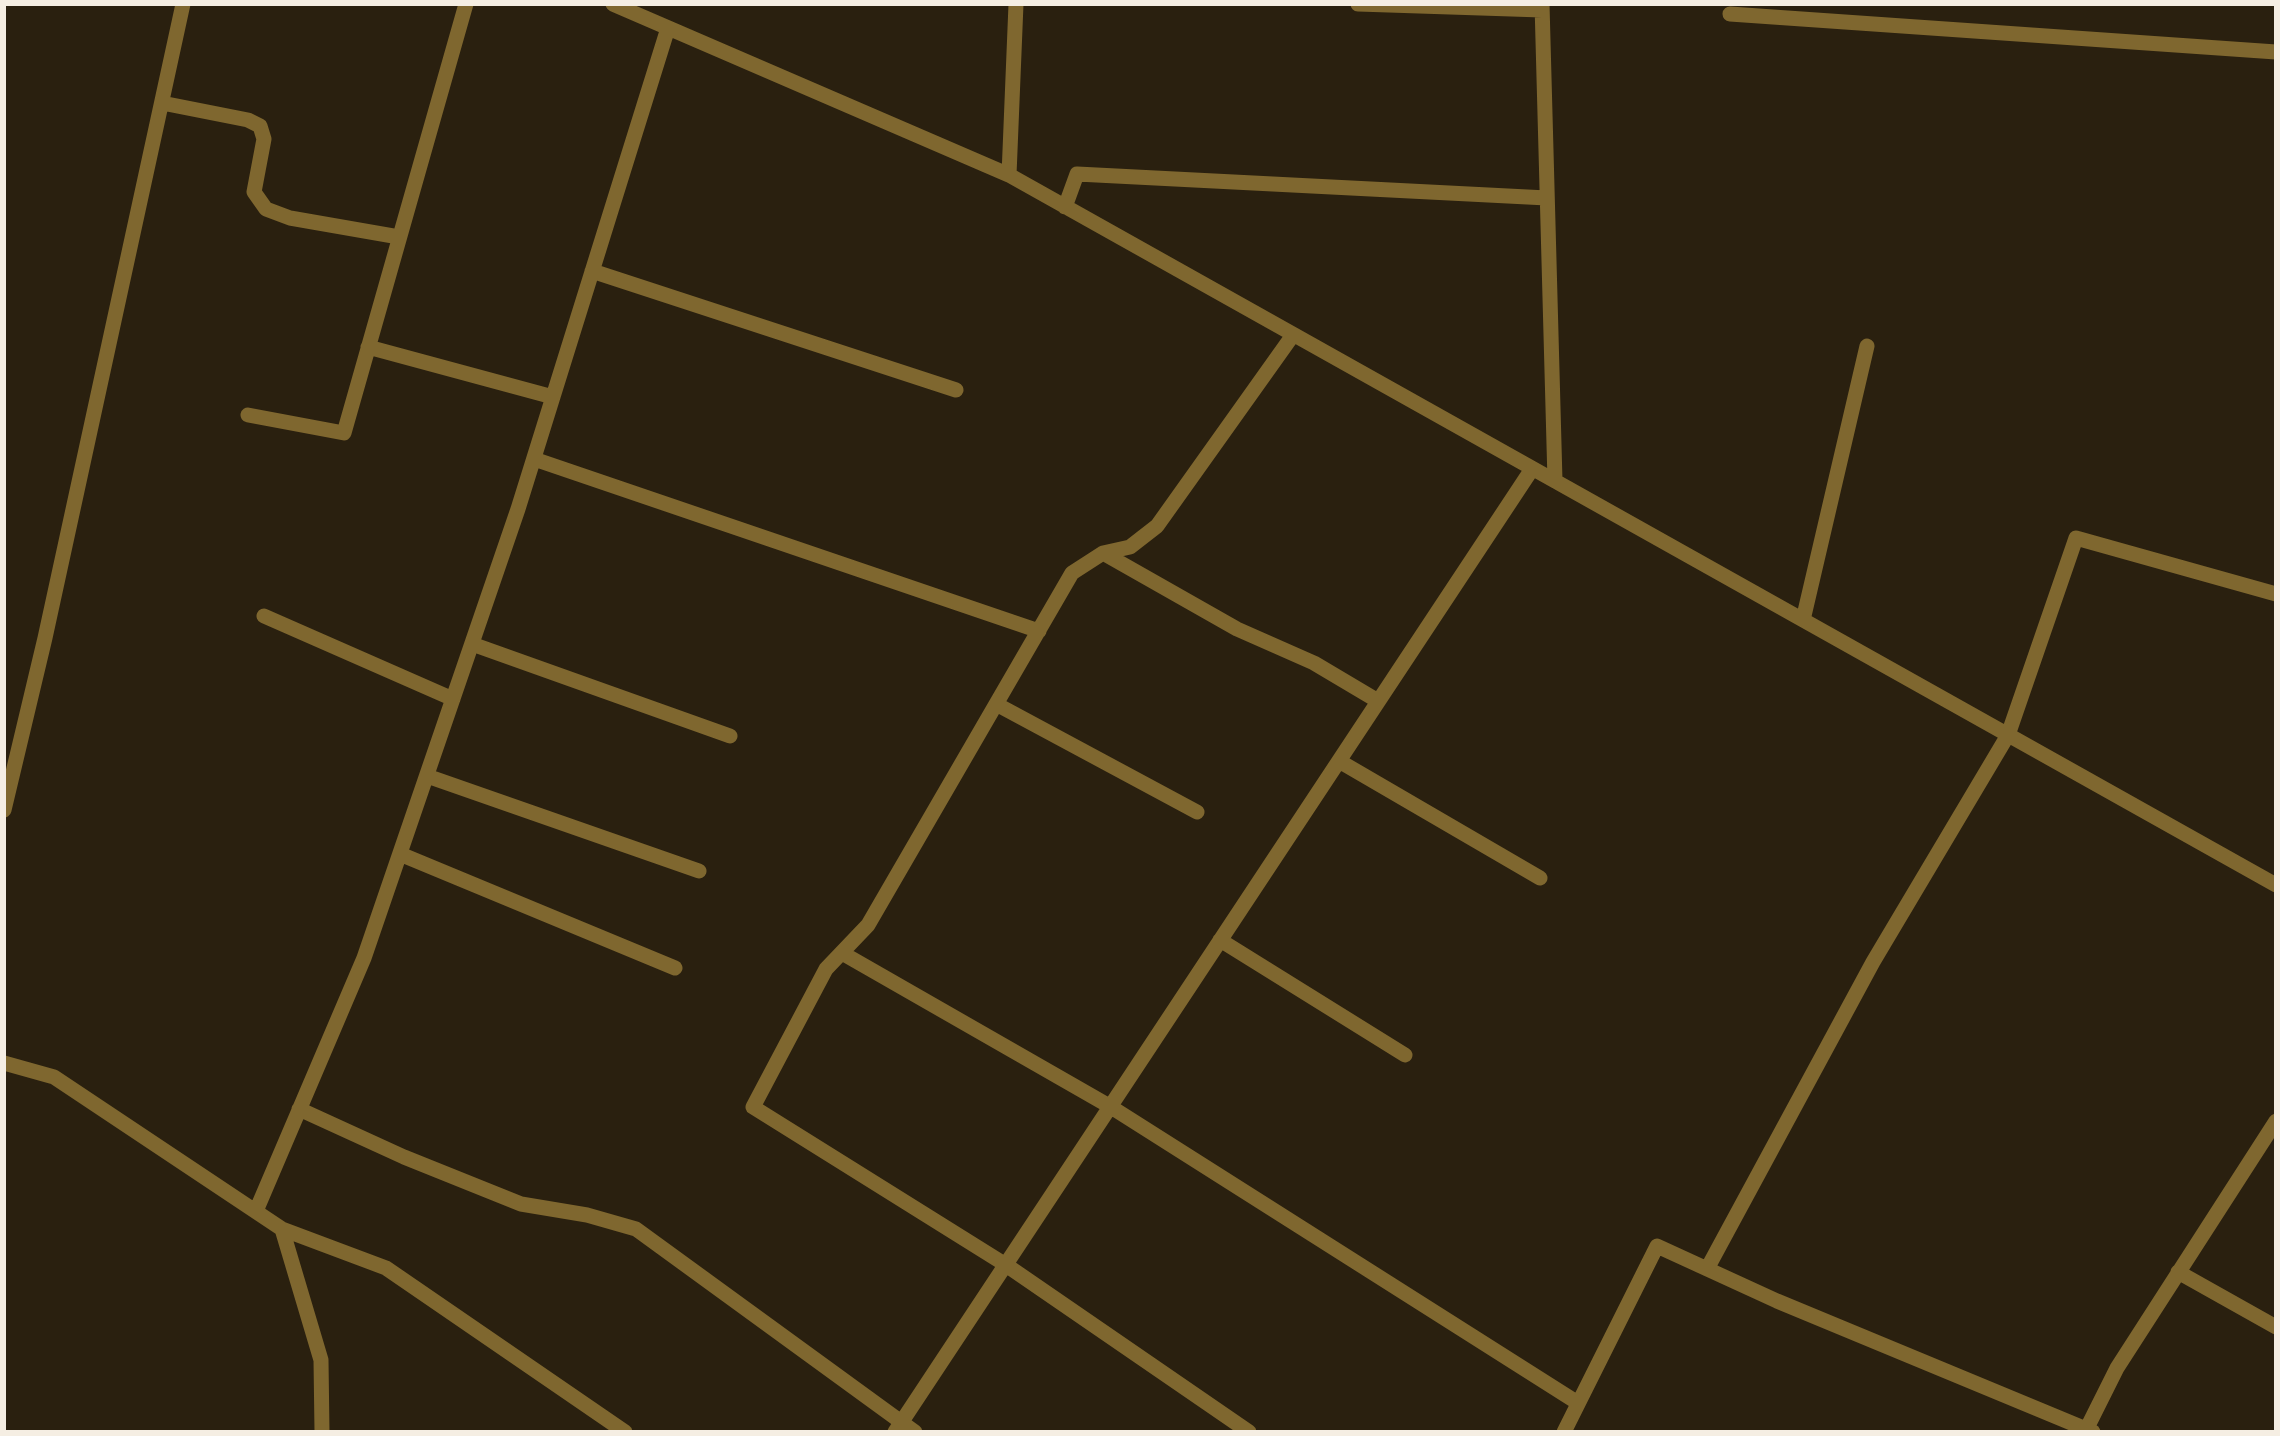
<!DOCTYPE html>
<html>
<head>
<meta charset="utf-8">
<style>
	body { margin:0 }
	#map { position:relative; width:2280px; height:1436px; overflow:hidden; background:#2a200f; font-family:Raleway,sans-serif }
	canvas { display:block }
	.frame { position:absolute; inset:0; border:6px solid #f5eee3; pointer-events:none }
</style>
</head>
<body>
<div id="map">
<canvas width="2280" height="1436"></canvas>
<div class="frame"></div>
</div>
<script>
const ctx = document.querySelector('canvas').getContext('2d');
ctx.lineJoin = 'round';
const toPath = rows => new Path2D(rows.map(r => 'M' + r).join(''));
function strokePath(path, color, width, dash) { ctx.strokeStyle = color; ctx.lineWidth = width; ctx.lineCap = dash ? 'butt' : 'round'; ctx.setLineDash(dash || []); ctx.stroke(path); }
const minor = toPath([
	[613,4,1009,175,2276,885],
	[1358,4,1542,10],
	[1542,4,1555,481],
	[1730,14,2276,52],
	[162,103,248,120,260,126,264,139,254,192,266,209,290,218,399,237],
	[1009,175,1016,4],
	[1065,207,1077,174,1547,198],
	[592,271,956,390],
	[368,347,553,397],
	[248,415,344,433,466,4],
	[534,459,1039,631],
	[1103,553,1237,629,1314,663,1378,701],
	[264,616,453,699],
	[1803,620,1867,346],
	[472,644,730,736],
	[996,704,1197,812],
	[1339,761,1540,878],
	[427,776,699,871],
	[4,810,45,638,183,4],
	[400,854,675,968],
	[1220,940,1405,1055],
	[842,953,1111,1107,1578,1403],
	[4,1063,54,1077,282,1229,321,1360,322,1432],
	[299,1109,404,1157,521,1204,587,1215,636,1229,915,1432],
	[256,1211,364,958,518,509,668,28],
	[282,1229,386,1268,625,1432],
	[1707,1269,1873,962,2008,735,2076,538,2276,594],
	[2178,1272,2276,1327],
	[895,1432,1532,469],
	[1249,1432,1006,1265,753,1107,826,969,868,925,1072,573,1103,553,1130,547,1157,526,1293,335],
	[1564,1432,1657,1246,1777,1301,2093,1432],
	[2085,1432,2117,1368,2276,1121]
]);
strokePath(minor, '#7f672f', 15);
</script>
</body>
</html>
